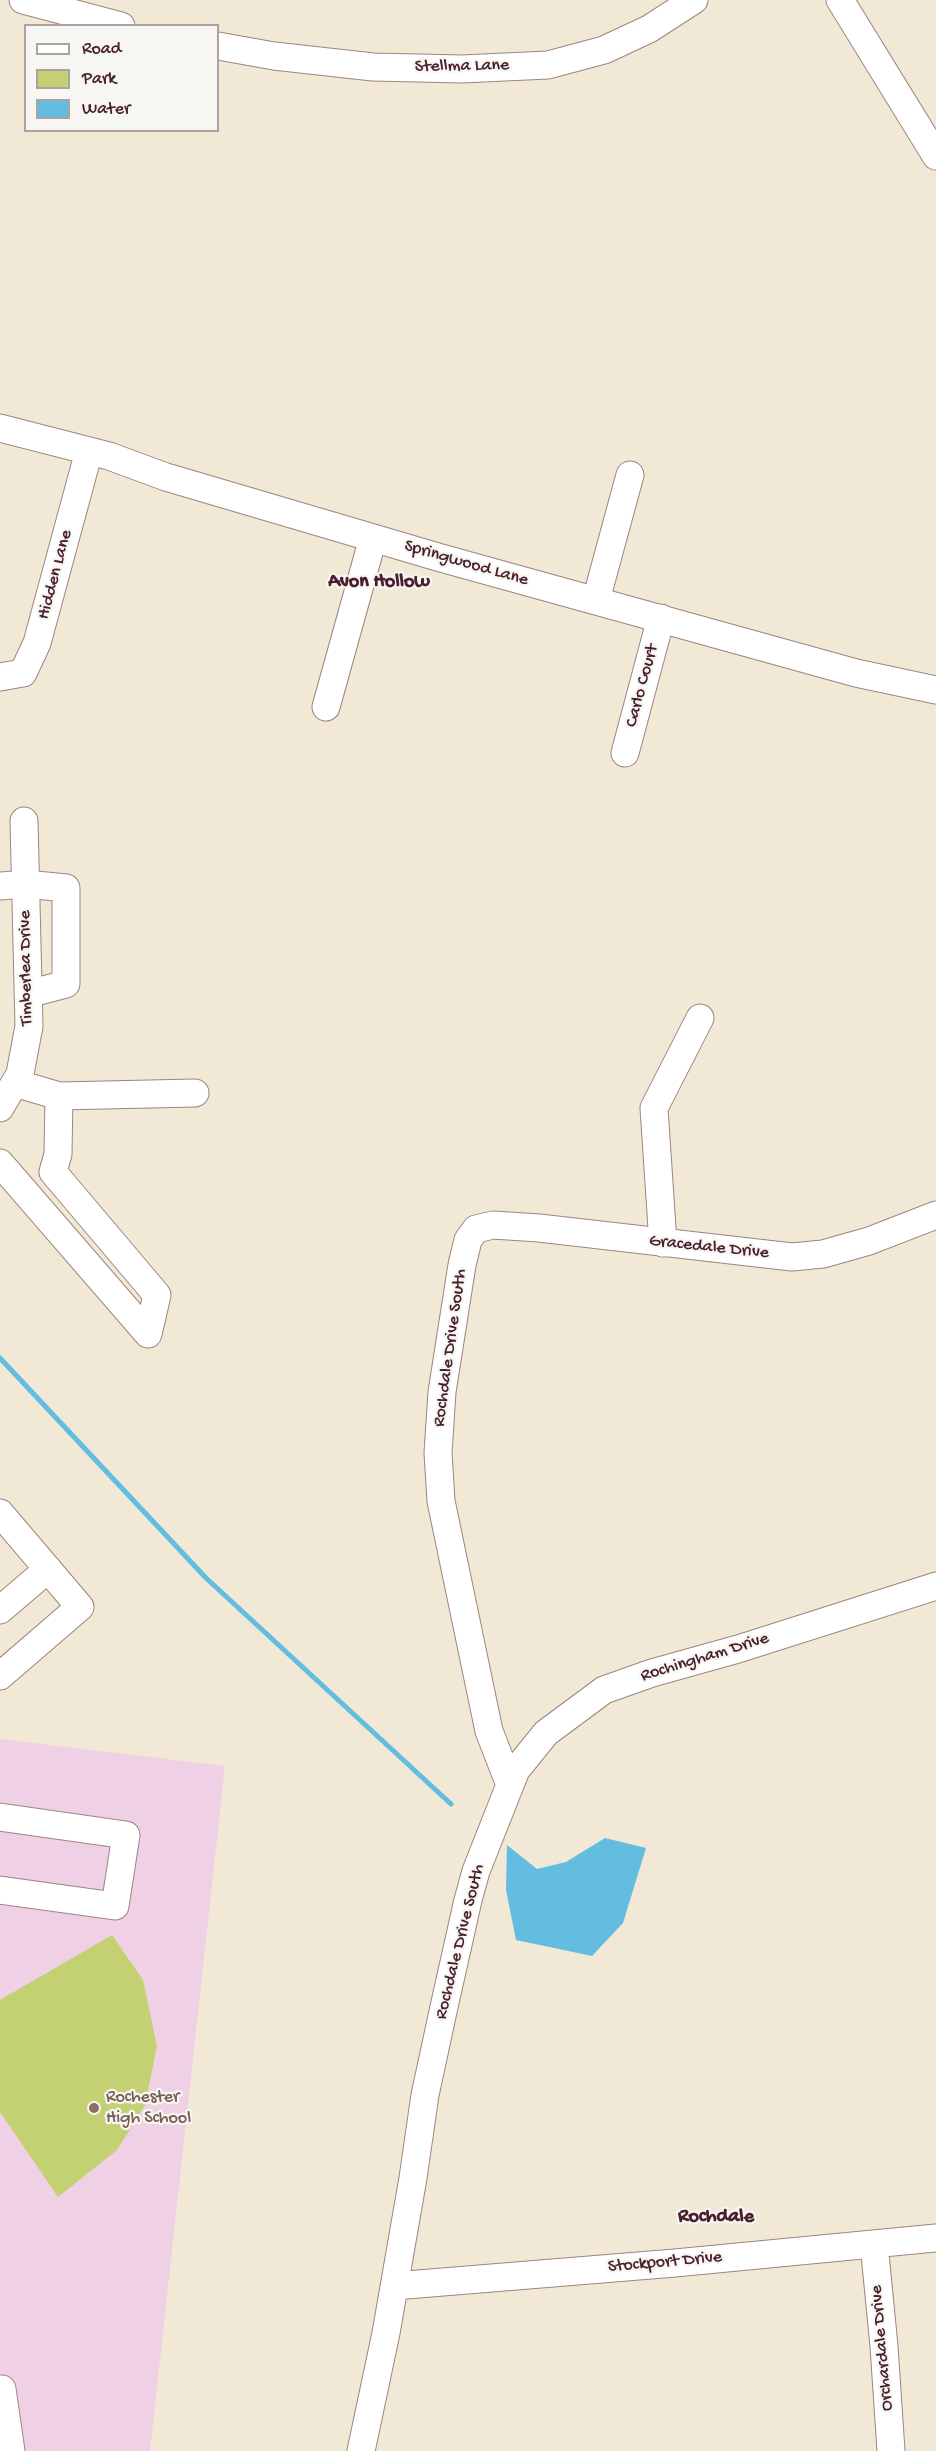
<!DOCTYPE html>
<html>
<head>
<meta charset="utf-8">
<style>
	body { margin:0 }
	#map { position:relative; width:936px; height:2451px; overflow:hidden; background:#f1e9d5; font-family:"Gochi Hand",sans-serif }
	canvas { display:block }
	.legend { position:absolute; left:24px; top:24px; width:195px; height:108px; box-sizing:border-box; background:#f6f6f2; border:2px solid #b1a0a2; margin:0; padding:8px 10px; list-style:none; font-size:18px; color:#4a1f2b }
	.legend li { display:flex; align-items:center; gap:12px; height:30px }
	.legend b { width:30px; border:2px solid #b1a0a2 }
</style>
</head>
<body>
<div id="map">
<canvas width="936" height="2451"></canvas>
<ul class="legend">
<li><b style="height:8px;background:#fff"></b>Road</li>
<li><b style="height:16px;background:#c3d173"></b>Park</li>
<li><b style="height:16px;background:#63bde0"></b>Water</li>
</ul>
</div>
<script>
const ctx = document.querySelector('canvas').getContext('2d');
ctx.lineJoin = 'round';
function fillPath(path, color) { ctx.fillStyle = color; ctx.fill(path, 'evenodd'); }
const toPath = rows => new Path2D(rows.map(r => 'M' + r).join(''));
function strokePath(path, color, width, dash) { ctx.strokeStyle = color; ctx.lineWidth = width; ctx.lineCap = dash ? 'butt' : 'round'; ctx.setLineDash(dash || []); ctx.stroke(path); }
function write(font, color, halo, rows, align = 'center') {
  ctx.font = font + ' "Gochi Hand",sans-serif'; ctx.lineWidth = 4.5; ctx.setLineDash([]); ctx.textBaseline = 'middle'; ctx.strokeStyle = halo; ctx.fillStyle = color; for (const [text, x, y, turn = 0] of rows) {
    ctx.save(); ctx.translate(x, y); ctx.rotate((+turn || 0) * Math.PI / 180); ctx.textAlign = isNaN(turn) ? turn : align; if (halo) ctx.strokeText(text, 0, 0); ctx.fillText(text, 0, 0); ctx.restore();
  }
}
const built = toPath([
	[0,1739,225,1766,150,2451,0,2451]
]);
const green = toPath([
	[112,1935,143,1980,157,2046,145,2105,117,2150,58,2197,0,2112,0,2000]
]);
const water = toPath([
	[605,1838,646,1848,623,1923,592,1956,516,1940,506,1890,507,1845,537,1869,566,1862]
]);
const stream = toPath([
	[0,1358,206,1578,451,1804]
]);
const minor = toPath([
	[23,0,121,26],
	[840,0,936,156],
	[218,46,274,56,373,67,462,69,548,65,604,50,649,29,694,0],
	[0,428,109,456,166,477,441,558,856,673,936,690],
	[596,600,630,475],
	[0,677,23,673,37,643,89,451],
	[326,707,373,538],
	[625,753,661,618],
	[0,886,26,884,66,888,66,984,28,994],
	[59,1096,195,1093],
	[0,1108,20,1074,29,1026,24,821],
	[0,1163,148,1334,157,1295,53,1172,58,1154,59,1096,15,1083],
	[663,1243,654,1108,700,1018],
	[0,1513,80,1607,0,1676],
	[0,1610,48,1569],
	[510,1785,516,1770,546,1733,604,1690,652,1673,738,1649,936,1586],
	[0,1817,126,1835,115,1906,0,1890],
	[874,2244,884,2346,891,2451],
	[394,2286,675,2263,936,2238],
	[0,2389,2,2389,11,2451],
	[361,2451,386,2333,413,2178,425,2095,444,2007,468,1900,476,1871,510,1785,489,1731,441,1501,438,1453,442,1392,462,1265,468,1240,476,1229,493,1225,539,1228,792,1257,823,1254,869,1241,936,1215]
]);
const markers = [
	[94,2108,6,"#8d6e63"]
];
const streetNames = [
	["Stellma Lane",462,67,-1],
	["Springwood Lane",466,564,16],
	["Hidden Lane",56,575,-75],
	["Carlo Court",643,686,-75],
	["Timberlea Drive",27,968,-91],
	["Gracedale Drive",709,1248,6],
	["Rochdale Drive South",451,1348,-82],
	["Rochingham Drive",705,1658,-17],
	["Rochdale Drive South",461,1942,-76],
	["Stockport Drive",665,2263,-5],
	["Orchardale Drive",883,2348,-95]
];
const educationNames = [
	["Rochester",106,2098],
	["High School",106,2119]
];
const neighbourhoodNames = [
	["Avon Hollow",379,583],
	["Rochdale",716,2218]
];
fillPath(built, '#f0d0e5');
fillPath(green, '#c3d173');
fillPath(water, '#63bde0');
strokePath(stream, '#63bde0', 5);
strokePath(minor, '#9e8480', 29);
strokePath(minor, '#fff', 27);
for (const [x, y, r, color] of markers) { const dot = new Path2D(); dot.arc(x, y, r, 0, 2 * Math.PI); ctx.fillStyle = color; ctx.fill(dot); strokePath(dot, '#f6f6f2', 2); }
write('18px', '#4a1f2b', '#f6f6f2', streetNames);
write('18px', '#785e54', '#f6f6f2', educationNames, 'left');
write('bold 20px', '#4a1f2b', '#f6f6f2', neighbourhoodNames);
</script>
</body>
</html>
